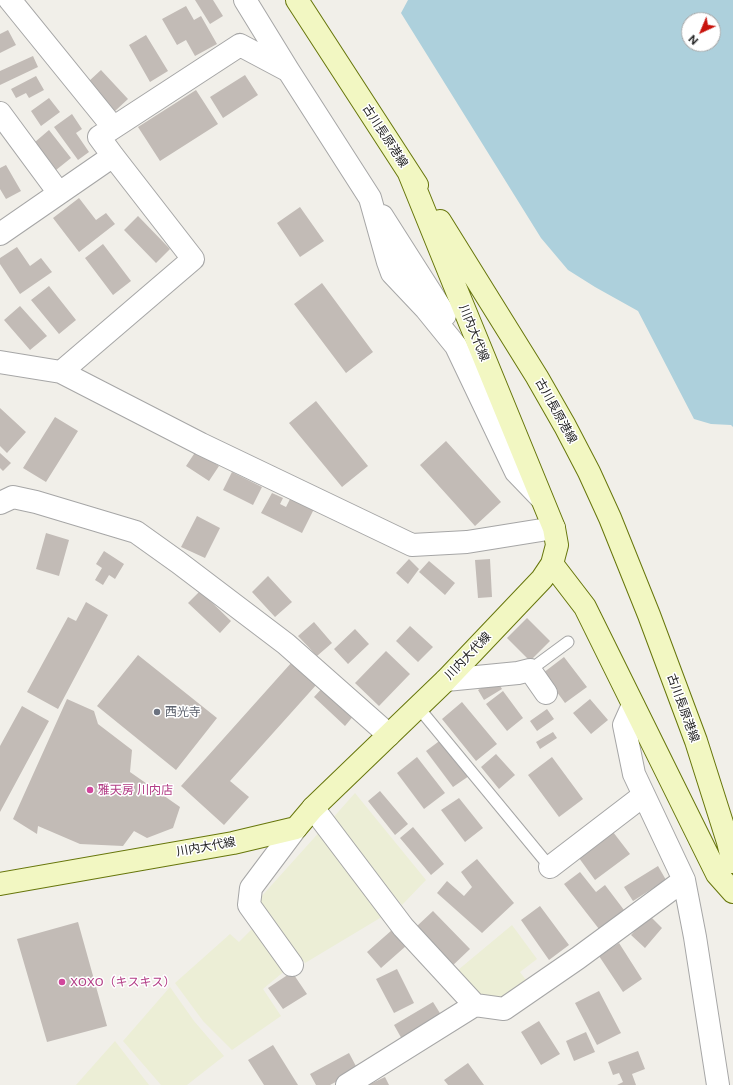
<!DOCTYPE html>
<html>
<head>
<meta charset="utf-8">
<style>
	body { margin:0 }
	#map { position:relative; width:733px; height:1085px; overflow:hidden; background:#f1efe9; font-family:"Public Sans",sans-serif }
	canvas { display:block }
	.north { position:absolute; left:681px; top:12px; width:40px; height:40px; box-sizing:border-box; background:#fff; border:1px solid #a7a7a7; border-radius:50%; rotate:224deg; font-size:11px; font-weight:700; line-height:16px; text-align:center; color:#222 }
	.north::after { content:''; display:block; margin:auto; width:14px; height:18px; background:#c8120b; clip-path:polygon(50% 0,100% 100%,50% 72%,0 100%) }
</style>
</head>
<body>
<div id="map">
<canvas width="733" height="1085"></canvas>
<div class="north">N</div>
</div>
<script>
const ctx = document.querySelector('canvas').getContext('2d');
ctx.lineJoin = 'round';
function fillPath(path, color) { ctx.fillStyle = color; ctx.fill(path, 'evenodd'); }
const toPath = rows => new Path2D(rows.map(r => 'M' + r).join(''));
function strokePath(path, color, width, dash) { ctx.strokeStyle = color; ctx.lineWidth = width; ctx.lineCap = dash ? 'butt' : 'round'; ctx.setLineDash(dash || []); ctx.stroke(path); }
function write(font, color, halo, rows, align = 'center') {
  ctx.font = font + ' "Public Sans","Noto Sans JP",sans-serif'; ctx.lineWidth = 3; ctx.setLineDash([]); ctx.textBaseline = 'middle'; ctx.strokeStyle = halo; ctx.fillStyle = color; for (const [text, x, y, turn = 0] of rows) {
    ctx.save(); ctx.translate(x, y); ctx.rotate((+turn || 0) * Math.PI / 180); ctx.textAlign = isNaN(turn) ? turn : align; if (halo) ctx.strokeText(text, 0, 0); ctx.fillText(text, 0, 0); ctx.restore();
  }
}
const farmland = toPath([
	[355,793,426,880,402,905,331,820],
	[323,828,385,915,305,963,264,912,260,898],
	[257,924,287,969,263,989,281,1016,232,1050,203,1021,175,983,230,934,239,942],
	[512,925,537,959,520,972,529,984,503,1002,484,1000,458,970],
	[170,987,194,1021,224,1056,187,1085,161,1085,123,1041],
	[115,1041,149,1085,76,1085]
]);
const water = toPath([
	[408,0,733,0,733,427,731,425,711,424,694,419,638,311,595,287,568,270,541,238,401,13],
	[689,20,713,20,713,44,689,44]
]);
const building = toPath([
	[195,0,213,0,223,16,210,24],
	[186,6,194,20,201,16,217,44,195,56,186,40,177,45,162,19],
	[8,30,16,45,0,53,0,34],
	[146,35,168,71,150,82,129,45],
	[33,56,38,67,0,85,0,71],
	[101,70,128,99,115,111,88,82],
	[245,75,258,95,223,118,210,97],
	[36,76,44,90,29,98,26,93,16,98,11,89],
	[196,90,218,124,160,161,138,127],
	[49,98,60,112,41,126,31,111],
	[72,114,82,129,76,133,89,152,78,160,54,127],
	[49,130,71,158,56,170,35,142],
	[6,165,21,191,6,199,0,189,0,168],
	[79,198,96,220,106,213,115,224,79,252,53,218],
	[300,207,324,241,300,257,277,223],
	[138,216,170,249,156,263,124,230],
	[103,244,131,281,113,295,85,258],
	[17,247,30,266,41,258,52,272,20,294,0,264,0,258],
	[322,283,373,352,346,373,294,304],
	[49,286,76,320,59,334,31,300],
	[20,306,47,336,30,350,4,320],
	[316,401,368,466,342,487,289,423],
	[0,408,26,432,7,453,0,446],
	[55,417,78,431,46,482,23,468],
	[446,441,501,502,475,526,420,465],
	[196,451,219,466,209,481,186,466],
	[0,453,11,463,3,471,0,468],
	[232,472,262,487,253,505,223,490],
	[272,493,283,498,280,504,286,507,291,497,314,509,302,533,261,513],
	[197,516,220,528,205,558,181,547],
	[46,533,69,540,59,576,36,569],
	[104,551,124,564,115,579,109,575,103,585,95,580,102,568,96,564],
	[409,559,419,569,408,584,396,573],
	[490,559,492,597,478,598,475,560],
	[429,561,455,583,445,595,419,572],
	[268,576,292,602,275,617,252,592],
	[200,591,231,621,220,633,188,603],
	[86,602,108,615,58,709,27,692,68,617,76,621],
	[527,618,550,641,530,661,507,638],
	[314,622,332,643,317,656,298,636],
	[410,626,433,647,418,662,396,641],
	[355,629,369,644,348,664,334,649],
	[386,651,410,674,379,706,355,683],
	[138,655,217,718,176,770,97,706],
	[564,657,587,687,565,703,543,673],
	[292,662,317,684,230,781,249,797,224,825,181,786],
	[496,679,502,689,484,700,478,690],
	[325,685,355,714,345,726,314,697],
	[503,691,523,718,507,731,486,704],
	[67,699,94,711,98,724,132,750,130,772,180,807,173,828,147,838,134,831,123,846,80,844,38,826,37,834,13,819],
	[590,699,608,720,591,734,573,713],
	[462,702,497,744,476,761,442,719],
	[22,706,49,721,0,812,0,746],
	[547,709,554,719,537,731,530,721],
	[553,732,557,738,540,749,536,742],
	[442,739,469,776,453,787,426,751],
	[496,754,515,775,499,789,481,767],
	[417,757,445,793,424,809,397,773],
	[552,757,583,799,559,817,528,775],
	[380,791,408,824,395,835,368,801],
	[459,798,483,828,465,842,441,810],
	[413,827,444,864,431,875,400,838],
	[613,832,630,854,595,880,579,858],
	[477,859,514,903,482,933,437,893,447,881,464,896,472,887,461,872],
	[658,866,666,880,633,901,624,887],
	[580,872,596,892,605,885,624,910,599,929,564,884],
	[540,906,569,945,549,960,521,920],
	[433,911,470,949,450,968,416,927],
	[649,915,662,928,645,948,631,935],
	[78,922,107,1026,47,1042,17,939],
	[392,930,406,946,381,968,367,952],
	[619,943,642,979,623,992,599,956],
	[397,969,414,1003,394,1013,376,979],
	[292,972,307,994,283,1009,268,988],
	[599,991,621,1033,597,1045,575,1003],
	[433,1002,443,1018,403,1041,394,1025],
	[539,1021,560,1054,541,1065,521,1032],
	[586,1032,595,1052,574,1061,566,1041],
	[273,1045,298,1085,264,1085,248,1060],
	[638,1051,645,1069,632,1074,636,1085,617,1085,623,1082,619,1073,613,1075,608,1062],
	[349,1053,358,1070,330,1085,316,1085,310,1074],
	[468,1063,484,1085,448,1085,444,1080],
	[385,1077,389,1085,368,1085]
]);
const service = toPath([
	[530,670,568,642],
	[418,707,550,867]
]);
const minor = toPath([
	[10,0,113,127],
	[245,0,288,70,370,198,388,262,392,273,426,309,456,346,516,472,541,498],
	[0,113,59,193],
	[382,216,445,315],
	[0,234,113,156],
	[0,362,61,372,201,444,412,545,467,542,554,528],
	[61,372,193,259,113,156,99,137,240,45,287,70],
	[0,503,13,497,36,502,136,532,178,562,286,644,389,735],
	[446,680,518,673,530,670,546,693],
	[633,705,624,725,634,774,684,880,695,937,718,1085],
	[313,808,403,927,475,1005,347,1085],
	[550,867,644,795],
	[292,965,249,905,251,888,296,828],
	[475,1005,504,1009,578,958,684,880]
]);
const secondary = toPath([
	[297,0,417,185],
	[440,221,537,377,565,426,589,472,610,518,649,615,696,741,728,842,733,862],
	[552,564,585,607,717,874,733,892],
	[0,884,233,843,296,828,313,808,446,680,542,579,552,564,557,545,554,528,454,284,409,173]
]);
const markers = [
	[157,712,4,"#6b7280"],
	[90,790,4,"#d1479c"],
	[62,982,4,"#d1479c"]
];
const streetNames = [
	["古川長原港線",385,136,57],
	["川内大代線",474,333,68],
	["古川長原港線",556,411,61],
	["川内大代線",468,656,-46],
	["古川長原港線",683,708,70],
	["川内大代線",206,847,-10]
];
const worshipNames = [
	["西光寺",165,712]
];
const hotelNames = [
	["雅天房 川内店",98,790],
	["XOXO（キスキス）",70,982]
];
fillPath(farmland, '#eceed6');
fillPath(water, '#add0dc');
fillPath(building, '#c2bbb6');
strokePath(service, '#a6a6a6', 13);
strokePath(minor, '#a6a6a6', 24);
strokePath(secondary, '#67760b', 24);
strokePath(service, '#fff', 11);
strokePath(minor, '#fff', 22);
strokePath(secondary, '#f2f7c2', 22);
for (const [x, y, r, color] of markers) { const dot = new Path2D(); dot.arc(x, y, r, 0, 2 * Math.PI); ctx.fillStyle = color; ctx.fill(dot); strokePath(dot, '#fff', 1.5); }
write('12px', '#222', '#fff', streetNames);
write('12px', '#5b616d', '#fff', worshipNames, 'left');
write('12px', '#b23c85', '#fff', hotelNames, 'left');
</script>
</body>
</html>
